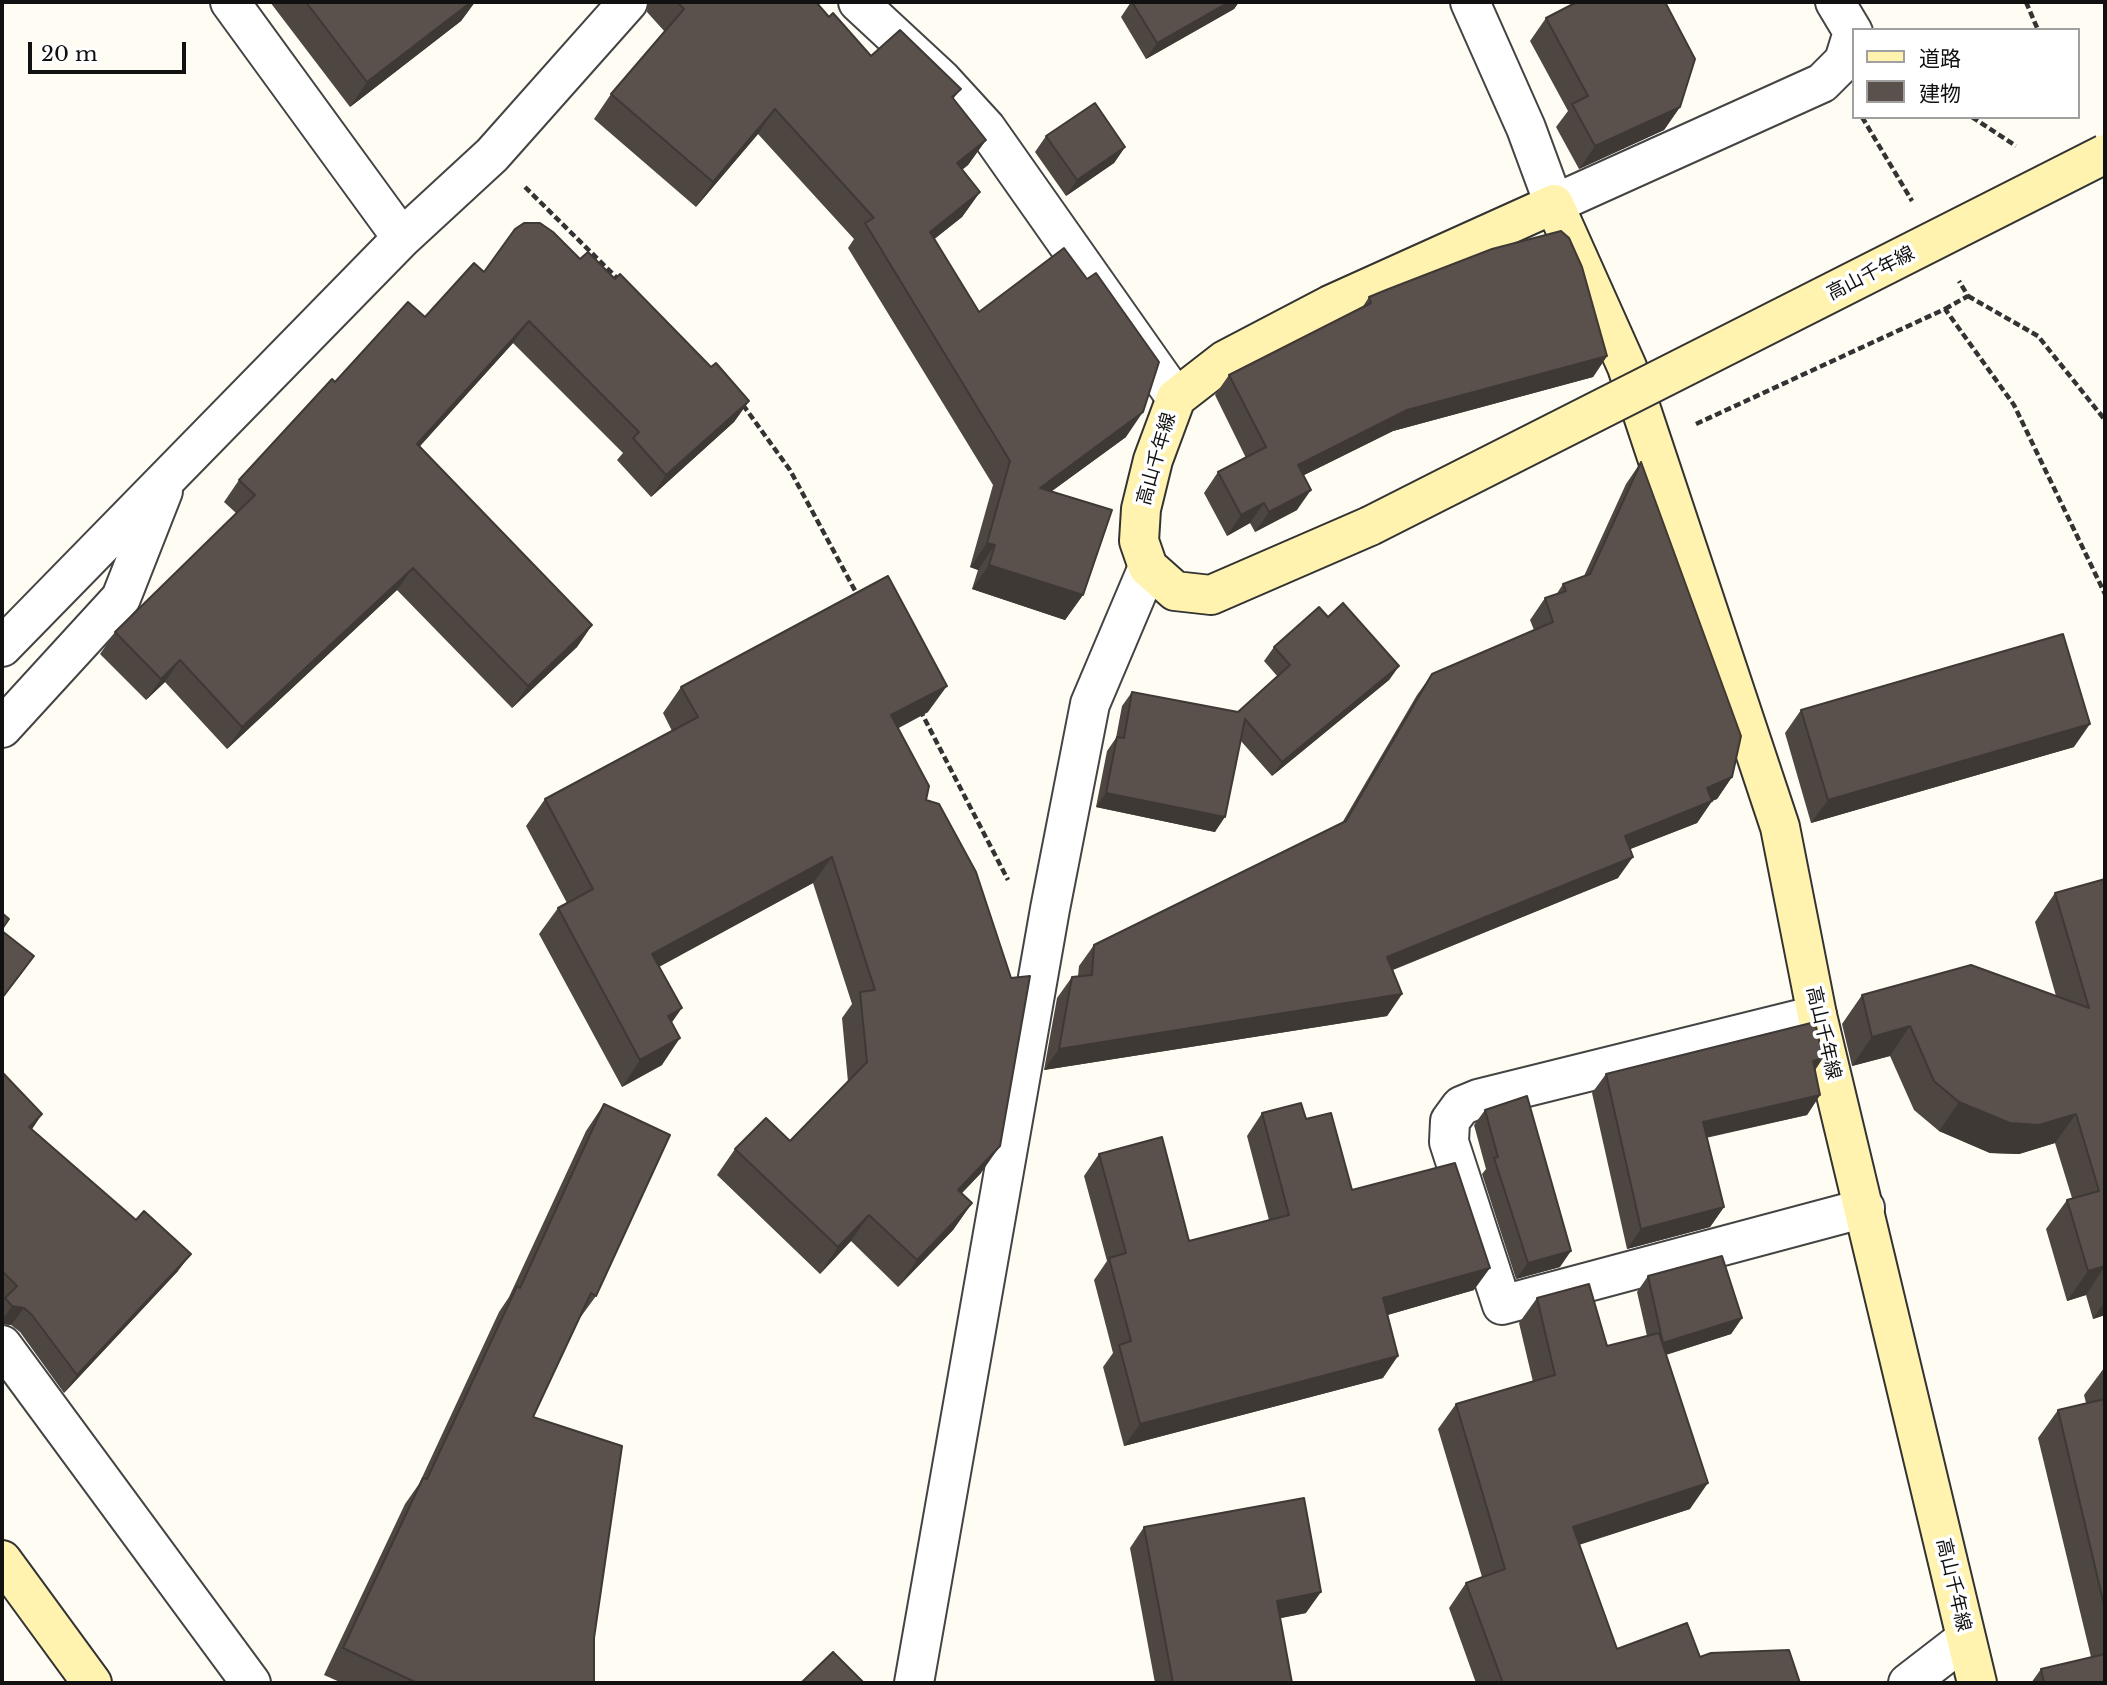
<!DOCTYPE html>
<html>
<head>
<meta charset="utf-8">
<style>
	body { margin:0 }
	#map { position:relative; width:2107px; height:1685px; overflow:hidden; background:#fffcf4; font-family:"Libre Baskerville","Noto Sans JP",serif }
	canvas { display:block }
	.frame { position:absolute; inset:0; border:4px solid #111; pointer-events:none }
	.legend { position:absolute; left:1852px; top:28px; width:228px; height:91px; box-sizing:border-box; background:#fff; border:2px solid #a0a0a0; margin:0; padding:9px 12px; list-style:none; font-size:21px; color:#111 }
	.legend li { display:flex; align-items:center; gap:14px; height:35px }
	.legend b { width:35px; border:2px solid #a0a0a0 }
	.scale { position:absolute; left:28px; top:42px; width:158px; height:32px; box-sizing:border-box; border:4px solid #111; border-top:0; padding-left:9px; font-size:21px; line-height:24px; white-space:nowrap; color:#111; -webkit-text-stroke:5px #fff; paint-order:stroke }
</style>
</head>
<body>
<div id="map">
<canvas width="2107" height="1685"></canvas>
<div class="frame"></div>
<ul class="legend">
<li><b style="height:9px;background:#fff3af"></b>道路</li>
<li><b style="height:19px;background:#5a514c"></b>建物</li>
</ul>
<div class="scale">20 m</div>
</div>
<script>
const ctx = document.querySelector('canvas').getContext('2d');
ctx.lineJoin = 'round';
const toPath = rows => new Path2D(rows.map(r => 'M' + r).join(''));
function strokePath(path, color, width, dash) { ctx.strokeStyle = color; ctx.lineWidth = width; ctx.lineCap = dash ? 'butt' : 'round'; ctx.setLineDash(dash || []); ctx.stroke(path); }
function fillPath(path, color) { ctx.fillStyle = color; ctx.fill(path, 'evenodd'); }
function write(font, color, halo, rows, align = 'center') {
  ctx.font = font + ' "Libre Baskerville","Noto Sans JP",serif'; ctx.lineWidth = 7; ctx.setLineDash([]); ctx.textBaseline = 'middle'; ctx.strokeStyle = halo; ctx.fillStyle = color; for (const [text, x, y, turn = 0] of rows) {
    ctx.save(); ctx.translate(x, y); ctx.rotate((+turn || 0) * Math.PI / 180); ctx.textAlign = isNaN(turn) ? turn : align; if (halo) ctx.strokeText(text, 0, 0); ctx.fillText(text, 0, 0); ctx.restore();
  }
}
const path = toPath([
	[2026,2,2038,30],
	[1862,117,1912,201],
	[1972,117,2016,146],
	[525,187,621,282],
	[1968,296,2038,336,2105,420],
	[1945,309,1968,296,1959,281],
	[743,405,790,470,859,598],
	[1696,424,1945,309,2014,405,2105,594],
	[920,710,1008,880]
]);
const street = toPath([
	[230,2,402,238],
	[858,2,942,80,986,128,1176,398],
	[1470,2,1526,128,1554,204,1822,83,1844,61,1853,32,1835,2],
	[2,647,402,238,492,155,628,2],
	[2,728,121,598,163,491],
	[1817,1015,1478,1099,1461,1106,1450,1121,1449,1142,1502,1305,1865,1208],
	[2,1345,251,1683],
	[914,1683,1050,909,1090,704,1148,567],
	[1908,1683,1965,1639]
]);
const secondary = toPath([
	[1370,526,1211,595,1175,591,1148,567,1139,541,1141,509,1153,460,1176,398,1225,360,1330,305,1554,204,1627,367,1780,827,1817,1015,1977,1683],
	[2,1560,92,1683]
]);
const secondaryBridge = toPath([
	[1370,526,2105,154]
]);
const wall = toPath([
	[270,2,475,2,461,21,350,107],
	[648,2,816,2,829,17,871,56,961,89,953,99,986,140,968,165,962,170,980,192,962,217,934,239,979,312,1126,437,1052,491,1083,595,1065,620,972,589,978,570,970,567,993,485,848,248,854,239,758,134,696,207,594,119,611,94,665,32,647,12],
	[1131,2,1239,2,1234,9,1146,59,1121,17],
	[1546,18,1680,107,1664,130,1579,169,1556,127,1568,111,1530,41],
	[1046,136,1125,147,1114,163,1066,196,1035,152],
	[580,259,615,279,749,401,734,422,651,497,617,460,623,453,513,343,420,446,592,625,577,647,512,708,397,590,227,749,165,682,146,700,100,654,115,632,236,513,224,502,239,480,335,382,425,317,484,272],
	[1369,297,1607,356,1593,377,1393,431,1304,475,1297,510,1255,532,1250,523,1227,536,1204,493,1218,472,1246,458,1215,395,1229,375,1362,308],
	[1641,462,1732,777,1717,799,1712,801,1697,823,1630,849,1618,878,1393,970,1402,994,1387,1016,1044,1070,1057,998,1072,977,1078,976,1079,966,1094,945,1342,823,1417,695,1432,674,1534,630,1530,620,1545,598,1556,595,1563,584,1584,576,1626,484],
	[1328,617,1399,666,1389,680,1272,776,1240,740,1215,832,1096,807,1107,751,1116,738,1122,706,1132,692,1238,712,1278,677,1264,661,1274,647],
	[681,687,928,712,898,728,926,800,981,1173,962,1193,972,1203,953,1230,898,1287,851,1241,820,1274,717,1175,735,1149,790,1141,848,1082,842,1018,852,1004,813,883,659,967,672,1023,662,1065,622,1087,539,934,558,908,567,903,526,826,545,799,672,731,663,713],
	[1801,710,2074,747,1811,823,1785,733],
	[2105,879,2105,1315,2093,1319,2086,1295,2067,1301,2046,1229,2067,1200,2072,1198,2055,1143,2019,1154,1990,1153,1939,1131,1914,1110,1890,1056,1852,1066,1842,1024,1862,995,2056,996,2035,922,2055,893],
	[1815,1071,1820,1095,1807,1115,1706,1138,1724,1207,1710,1227,1627,1249,1592,1093,1606,1074],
	[2,1072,42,1114,32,1129,178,1271,64,1393,20,1332,11,1325,2,1324],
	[604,1104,596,1296,577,1322,533,1417,594,1638,594,1683,342,1683,324,1675,405,1504,419,1484,499,1312,509,1297,586,1131],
	[1485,1110,1560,1267,1516,1279,1482,1174,1486,1169,1474,1125],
	[1262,1113,1306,1119,1352,1190,1474,1290,1387,1315,1383,1378,1124,1446,1103,1367,1113,1353,1094,1280,1107,1261,1084,1176,1099,1154,1189,1241,1269,1220,1247,1136],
	[1648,1276,1742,1318,1731,1334,1666,1355,1690,1509,1579,1545,1617,1649,1700,1657,1800,1683,1476,1683,1449,1608,1466,1583,1482,1577,1438,1429,1456,1404,1533,1382,1519,1323,1537,1298,1607,1346,1647,1336,1637,1292],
	[2105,1367,2105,1683,2031,1683,2041,1669,2091,1657,2038,1438,2058,1410,2086,1403,2084,1395,2104,1368],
	[1144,1527,1306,1613,1280,1618,1292,1683,1155,1683,1130,1548]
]);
const shadedWall = toPath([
	[471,2,475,2,461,21,350,107,367,82],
	[1229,2,1239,2,1234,9,1146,59,1157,43],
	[1680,107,1664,130,1579,169,1595,146],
	[775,109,758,134,696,207,713,182],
	[986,140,968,165,939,187,957,163],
	[1125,147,1114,163,1066,196,1077,180],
	[980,192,962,217,912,257,930,232],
	[529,321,513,343,402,466,417,444],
	[1607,356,1593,377,1393,431,1284,485,1298,465,1407,410],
	[749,401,734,422,651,497,666,475],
	[1143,412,1126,437,1023,512,1040,488],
	[1311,490,1297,510,1255,532,1269,512],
	[1264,503,1250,523,1227,536,1241,515],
	[987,543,995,545,978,570,970,567],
	[989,565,1083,595,1065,620,972,589],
	[413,568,397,590,227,749,242,727],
	[592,625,577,647,512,708,528,686],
	[180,660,165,682,146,700,161,679],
	[1399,666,1389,680,1272,776,1282,762],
	[947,686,928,712,873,742,891,715],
	[2090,724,2074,747,1811,823,1828,800],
	[1732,777,1717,799,1697,807,1712,801,1697,823,1610,857,1625,836,1707,788],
	[1106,793,1225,817,1215,832,1096,807],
	[832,857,813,883,634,980,652,954],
	[1633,857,1618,878,1372,978,1387,957],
	[34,956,22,973,2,999,2,998],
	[1402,994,1387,1016,1044,1070,1059,1049],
	[682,1008,663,1035,668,1016],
	[1910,1026,1890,1056,1852,1066,1872,1037],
	[680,1038,662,1065,622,1087,640,1060],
	[1823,1058,1810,1078,1813,1061],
	[1820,1095,1807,1115,1689,1141,1703,1122],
	[1959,1102,2076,1114,2055,1143,2019,1154,1990,1153,1939,1131],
	[42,1114,30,1132,29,1127],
	[1000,1146,981,1173,940,1216,958,1190],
	[972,1203,953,1230,898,1287,917,1260],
	[1724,1207,1710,1227,1627,1249,1641,1229],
	[869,1215,851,1241,820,1274,838,1247],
	[1571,1251,1560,1267,1516,1279,1528,1263],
	[191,1254,178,1271,64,1393,77,1375],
	[2105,1266,2086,1295,2067,1301,2088,1271],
	[1490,1268,1474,1290,1367,1321,1383,1298],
	[2105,1301,2105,1315,2093,1319],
	[12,1306,24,1308,11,1325,2,1324,2,1320],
	[1742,1318,1731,1334,1652,1359,1663,1343],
	[1398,1356,1383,1378,1124,1446,1140,1424],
	[1708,1483,1690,1509,1555,1552,1573,1527],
	[1321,1592,1306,1613,1262,1622,1277,1601]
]);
const building = toPath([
	[306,2,471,2,367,82,306,2],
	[677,2,816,2,829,17,833,13,871,56,900,30,961,89,952,97,986,140,957,163,980,192,930,232,979,312,1064,248,1087,279,1096,273,1159,362,1143,412,1040,488,1112,510,1083,595,989,565,995,545,987,543,1010,461,865,223,874,218,775,109,713,182,611,94,684,9,677,2],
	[1132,2,1229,2,1157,43,1132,2],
	[1577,2,1665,2,1695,59,1680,107,1595,146,1572,104,1588,96,1546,18,1577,2],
	[1095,103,1125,147,1077,180,1046,136,1095,103],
	[524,223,540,223,553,232,580,259,588,252,615,279,620,274,711,367,716,363,749,401,666,475,633,438,639,432,529,321,417,444,592,625,528,686,413,568,242,727,180,660,161,679,115,632,255,495,239,480,332,379,335,382,408,302,425,317,474,263,484,272,515,229,524,223],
	[1561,231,1569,238,1582,267,1607,356,1407,410,1298,465,1311,490,1269,512,1264,503,1241,515,1218,472,1266,447,1229,375,1371,303,1369,297,1386,290,1492,249,1561,231],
	[1641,462,1741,736,1732,777,1707,788,1712,801,1625,836,1633,857,1387,957,1402,994,1059,1049,1072,977,1092,975,1094,945,1346,821,1432,674,1553,622,1545,598,1566,591,1563,584,1590,574,1641,462],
	[888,576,947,686,891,715,929,786,926,800,939,804,976,872,1011,978,1030,976,1000,1146,958,1190,972,1203,917,1260,869,1215,838,1247,735,1149,766,1118,790,1141,867,1062,860,992,875,990,832,857,652,954,682,1008,668,1016,680,1038,640,1060,558,908,593,889,545,799,698,717,681,687,888,576],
	[1343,603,1399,666,1282,762,1245,719,1225,817,1106,793,1117,737,1124,738,1132,692,1238,712,1290,665,1274,647,1319,607,1328,617,1343,603],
	[2063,634,2090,724,1828,800,1801,710,2063,634],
	[2105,879,2105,1266,2088,1271,2067,1200,2099,1191,2076,1114,2039,1125,2010,1123,1959,1102,1934,1081,1910,1026,1872,1037,1862,995,1971,965,2089,1008,2055,893,2105,879],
	[2,913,9,919,2,929,2,913],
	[2,931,34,956,2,998,2,931],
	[1815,1022,1823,1058,1813,1061,1820,1095,1703,1122,1724,1207,1641,1229,1606,1074,1815,1022],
	[2,1072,42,1114,29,1127,136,1220,144,1211,191,1254,77,1375,32,1315,24,1308,12,1306,5,1298,17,1286,2,1271,2,1072],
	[1527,1096,1571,1251,1528,1263,1494,1158,1498,1157,1485,1110,1527,1096],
	[1301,1103,1306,1119,1331,1113,1352,1190,1455,1163,1490,1268,1383,1298,1398,1356,1140,1424,1119,1345,1131,1341,1109,1258,1126,1253,1099,1154,1162,1137,1189,1241,1289,1215,1262,1113,1301,1103],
	[604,1104,670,1135,596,1296,591,1293,533,1417,622,1446,594,1638,594,1683,414,1683,415,1682,343,1648,423,1478,427,1479,517,1286,520,1288,604,1104],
	[1722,1256,1742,1318,1663,1343,1648,1276,1722,1256],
	[1589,1284,1607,1346,1659,1333,1708,1483,1573,1527,1617,1649,1687,1623,1700,1657,1711,1653,1789,1650,1800,1683,1503,1683,1466,1583,1505,1569,1456,1404,1555,1375,1537,1298,1589,1284],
	[2105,1399,2105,1609,2058,1410,2105,1399],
	[1304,1498,1321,1592,1277,1601,1292,1683,1173,1683,1144,1527,1304,1498],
	[833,1652,864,1683,801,1683,833,1652],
	[2105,1654,2105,1683,2044,1683,2041,1669,2105,1654]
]);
const streetNames = [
	["高山千年線",1871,274,-27],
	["高山千年線",1157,459,-74],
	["高山千年線",1823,1033,77],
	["高山千年線",1953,1585,77]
];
strokePath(street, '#444', 42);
strokePath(secondary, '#333', 42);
strokePath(path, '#333', 4.5, [7, 3.5]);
strokePath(street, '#fff', 38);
strokePath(secondary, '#fff3af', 38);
strokePath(secondaryBridge, '#333', 42, []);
strokePath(secondaryBridge, '#fff3af', 38);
fillPath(wall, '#4d4641');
fillPath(shadedWall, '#3f3935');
fillPath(building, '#5a514c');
strokePath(building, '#3f3935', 2);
write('19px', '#111', '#fff', streetNames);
</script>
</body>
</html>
